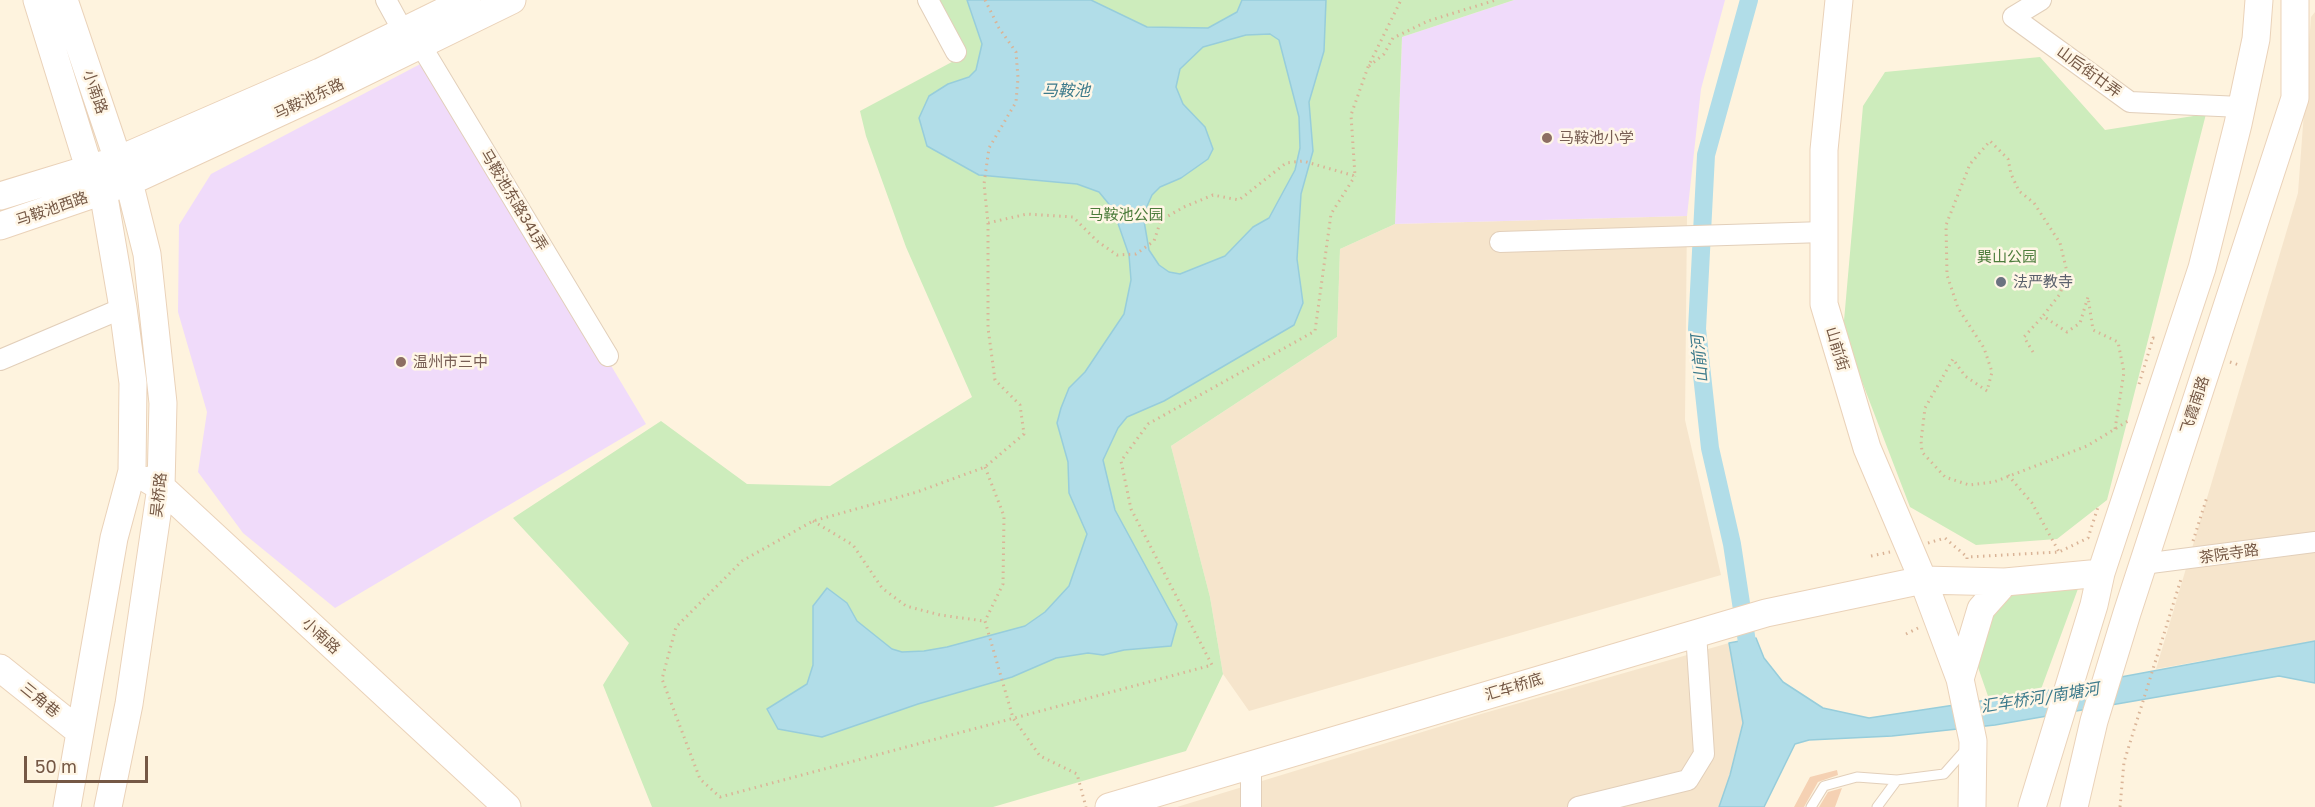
<!DOCTYPE html>
<html>
<head>
<meta charset="utf-8">
<style>
	body { margin:0 }
	#map { position:relative; width:2315px; height:807px; overflow:hidden; background:#fef3de; font-family:"Golos Text",sans-serif }
	canvas { display:block }
	.scale { position:absolute; left:24px; top:756px; width:124px; height:27px; box-sizing:border-box; border:3px solid #755845; border-top:0; padding-left:8px; font-size:18px; line-height:21px; white-space:nowrap; color:#755845; -webkit-text-stroke:4px #fff6e6; paint-order:stroke }
</style>
</head>
<body>
<div id="map">
<canvas width="2315" height="807"></canvas>
<div class="scale">50 m</div>
</div>
<script>
const ctx = document.querySelector('canvas').getContext('2d');
ctx.lineJoin = 'round';
function fillPath(path, color) { ctx.fillStyle = color; ctx.fill(path, 'evenodd'); }
const toPath = rows => new Path2D(rows.map(r => 'M' + r).join(''));
function strokePath(path, color, width, dash) { ctx.strokeStyle = color; ctx.lineWidth = width; ctx.lineCap = dash ? 'butt' : 'round'; ctx.setLineDash(dash || []); ctx.stroke(path); }
function write(font, color, halo, rows, align = 'center') {
  ctx.font = font + ' "Golos Text","Noto Sans SC",sans-serif'; ctx.lineWidth = 5; ctx.setLineDash([]); ctx.textBaseline = 'middle'; ctx.strokeStyle = halo; ctx.fillStyle = color; for (const [text, x, y, turn = 0] of rows) {
    ctx.save(); ctx.translate(x, y); ctx.rotate((+turn || 0) * Math.PI / 180); ctx.textAlign = isNaN(turn) ? turn : align; if (halo) ctx.strokeText(text, 0, 0); ctx.fillText(text, 0, 0); ctx.restore();
  }
}
const residential = toPath([
	[2315,12,2315,641,2156,669,2298,193,2311,17],
	[1687,216,1685,420,1721,575,1249,711,1223,674,1210,597,1171,446,1337,337,1340,249,1395,224],
	[1729,643,1743,723,1730,775,1719,807,1177,807,1481,714]
]);
const education = toPath([
	[1514,0,1725,0,1701,89,1687,216,1395,224,1402,37],
	[428,60,646,424,335,608,243,533,198,472,207,412,178,312,179,225,211,174]
]);
const green = toPath([
	[937,0,1514,0,1402,37,1395,224,1340,249,1337,337,1171,446,1210,597,1223,674,1186,751,993,807,652,807,603,685,629,643,513,518,661,421,747,484,830,486,972,397,906,247,866,136,860,111,965,55],
	[2040,57,2105,130,2206,114,2107,500,2057,539,1976,545,1910,507,1843,332,1863,106,1885,72],
	[2079,586,2040,692,1989,699,1972,650,2001,591]
]);
const water = toPath([
	[967,0,1091,0,1147,27,1208,28,1237,12,1242,0,1326,0,1324,51,1309,102,1313,151,1301,194,1297,259,1303,303,1294,325,1164,401,1127,417,1118,428,1103,460,1115,510,1177,624,1171,646,1124,650,1103,655,1088,653,1056,658,1012,677,918,704,822,737,778,729,767,709,807,684,813,665,813,606,827,588,847,603,857,621,892,649,902,652,924,651,947,647,1025,626,1045,612,1069,586,1087,534,1069,493,1068,462,1057,423,1061,408,1069,388,1085,372,1124,314,1131,280,1129,255,1113,209,1099,192,1077,184,979,175,927,146,919,118,929,96,948,84,969,77,976,70,982,44,967,0],
	[1270,34,1279,40,1299,117,1300,148,1295,170,1269,218,1253,227,1225,256,1180,274,1169,272,1159,265,1149,250,1143,215,1152,195,1160,187,1181,178,1208,159,1213,149,1205,127,1183,104,1176,87,1180,69,1203,47,1246,35,1270,34],
	[1756,638,1764,658,1783,682,1823,708,1869,718,2040,692,2315,641,2315,683,2279,676,1995,725,1892,736,1809,740,1795,744,1764,807,1719,807,1730,775,1743,723,1729,643,1756,638]
]);
const canal = toPath([
	[1749,0,1706,155,1697,329,1710,448,1732,544,1750,662]
]);
const building = toPath([
	[1837,770,1838,775,1818,782,1804,807,1794,807,1810,777],
	[1842,788,1835,807,1819,807,1828,792]
]);
const path = toPath([
	[985,0,999,28,1016,52,1018,78,1016,102,989,148,984,184,988,223,1027,214,1073,217,1097,241,1117,255,1136,254,1154,241,1161,220,1184,207,1213,195,1239,200,1286,163,1303,161,1355,176,1351,115,1368,67,1401,0],
	[1369,66,1384,54,1393,38,1428,21,1496,0],
	[988,223,988,328,995,380,1020,405,1024,434,985,467,917,492,813,521,742,561,676,627,662,679,700,779,720,797,1212,665,1131,509,1121,461,1148,424,1315,331,1331,214,1355,176],
	[2033,352,2024,337,2043,316],
	[2230,362,2239,365],
	[2139,384,2153,338,2158,339],
	[2115,429,2124,372,2118,342,2093,330,2088,297,2080,323,2067,332,2043,316,2060,294,2067,272,2060,243,2034,203,2019,191,2011,174,2008,159,1990,141,1970,164,1946,225,1947,275,1958,308,1984,348,1992,372,1987,391,1965,376,1953,359,1925,408,1921,441,1922,452,1945,477,1969,485,1994,482,2087,446,2128,421],
	[985,467,1004,516,1003,584,985,621,1013,718,1040,756,1077,774,1086,807],
	[2008,475,2032,503,2059,552],
	[813,521,853,545,882,588,906,606,940,615,984,621],
	[2193,541,2207,497],
	[1928,543,1945,538,1967,557],
	[1871,556,1890,552],
	[1967,559,1967,557,2059,552,2088,538,2098,507],
	[1906,634,1918,628],
	[2120,807,2124,762,2182,576]
]);
const lane = toPath([
	[1811,807,1824,786,1857,777,1897,780],
	[1877,807,1897,780,1944,774,1967,748]
]);
const street = toPath([
	[386,0,403,31],
	[928,0,956,52],
	[2041,0,2013,17,2130,102,2241,107],
	[420,44,608,356],
	[1500,242,1824,232],
	[0,360,123,308],
	[2143,564,2315,542],
	[1251,807,1251,765],
	[1578,807,1688,780,1704,754,1696,633]
]);
const secondary = toPath([
	[37,0,89,168,103,191,123,308,133,383,132,471,114,538,67,807],
	[64,0,118,160,129,182,147,254,163,403,161,487,129,704,108,807],
	[1839,0,1824,150,1824,304,1867,448,1923,580,1960,679,1973,741,1972,807],
	[0,196,118,160,320,72,467,0],
	[0,226,129,182,328,90,512,0],
	[149,480,161,487,507,807],
	[0,668,80,732],
	[1960,679,1981,609,2005,582],
	[1109,807,1766,613,1923,580,2005,582,2101,573],
	[2032,807,2094,605,2101,573,2202,268,2238,124,2256,39,2259,0],
	[2074,807,2094,721,2127,613,2295,98,2295,0]
]);
const markers = [
	[1547,138,6,"#8d6e63"],
	[2001,282,6,"#6b7280"],
	[401,362,6,"#8d6e63"]
];
const streetNames = [
	["山后街廿弄",2089,72,36],
	["小南路",95,92,71],
	["马鞍池东路",309,99,-25],
	["马鞍池东路341弄",514,200,59],
	["马鞍池西路",52,209,-19],
	["山前街",1837,349,73],
	["飞霞南路",2195,405,-72],
	["吴桥路",159,495,-84],
	["茶院寺路",2229,554,-8],
	["小南路",321,636,43],
	["汇车桥底",1514,687,-17],
	["三角巷",40,700,39]
];
const educationNames = [
	["马鞍池小学",1559,138],
	["温州市三中",413,362]
];
const parkNames = [
	["马鞍池公园",1126,215],
	["巽山公园",2007,257]
];
const worshipNames = [
	["法严教寺",2013,282]
];
const waterNames = [
	["马鞍池",1066,91],
	["山前河",1700,359,-96],
	["汇车桥河/南塘河",2040,698,-9]
];
fillPath(residential, '#f6e5cc');
fillPath(education, '#f0dbfa');
fillPath(green, '#cdecbc');
fillPath(water, '#b1dde8');
strokePath(water, '#97cddb', 1.5);
strokePath(canal, '#b1dde8', 18);
fillPath(building, '#f5d1b3');
strokePath(lane, '#e2cfba', 11);
strokePath(street, '#e2cfba', 22);
strokePath(secondary, '#ead2b9', 29);
strokePath(path, '#dab497', 3, [1.5, 4.5]);
strokePath(lane, '#fff', 9);
strokePath(street, '#fff', 20);
strokePath(secondary, '#fff', 27);
for (const [x, y, r, color] of markers) { const dot = new Path2D(); dot.arc(x, y, r, 0, 2 * Math.PI); ctx.fillStyle = color; ctx.fill(dot); strokePath(dot, '#fff6e6', 2); }
write('15px', '#755845', '#fff6e6', streetNames);
write('15px', '#785e54', '#fff6e6', educationNames, 'left');
write('15px', '#4c7c3b', '#fff6e6', parkNames);
write('15px', '#5b616d', '#fff6e6', worshipNames, 'left');
write('italic 16px', '#3c7a8b', '#fff6e6', waterNames);
</script>
</body>
</html>
